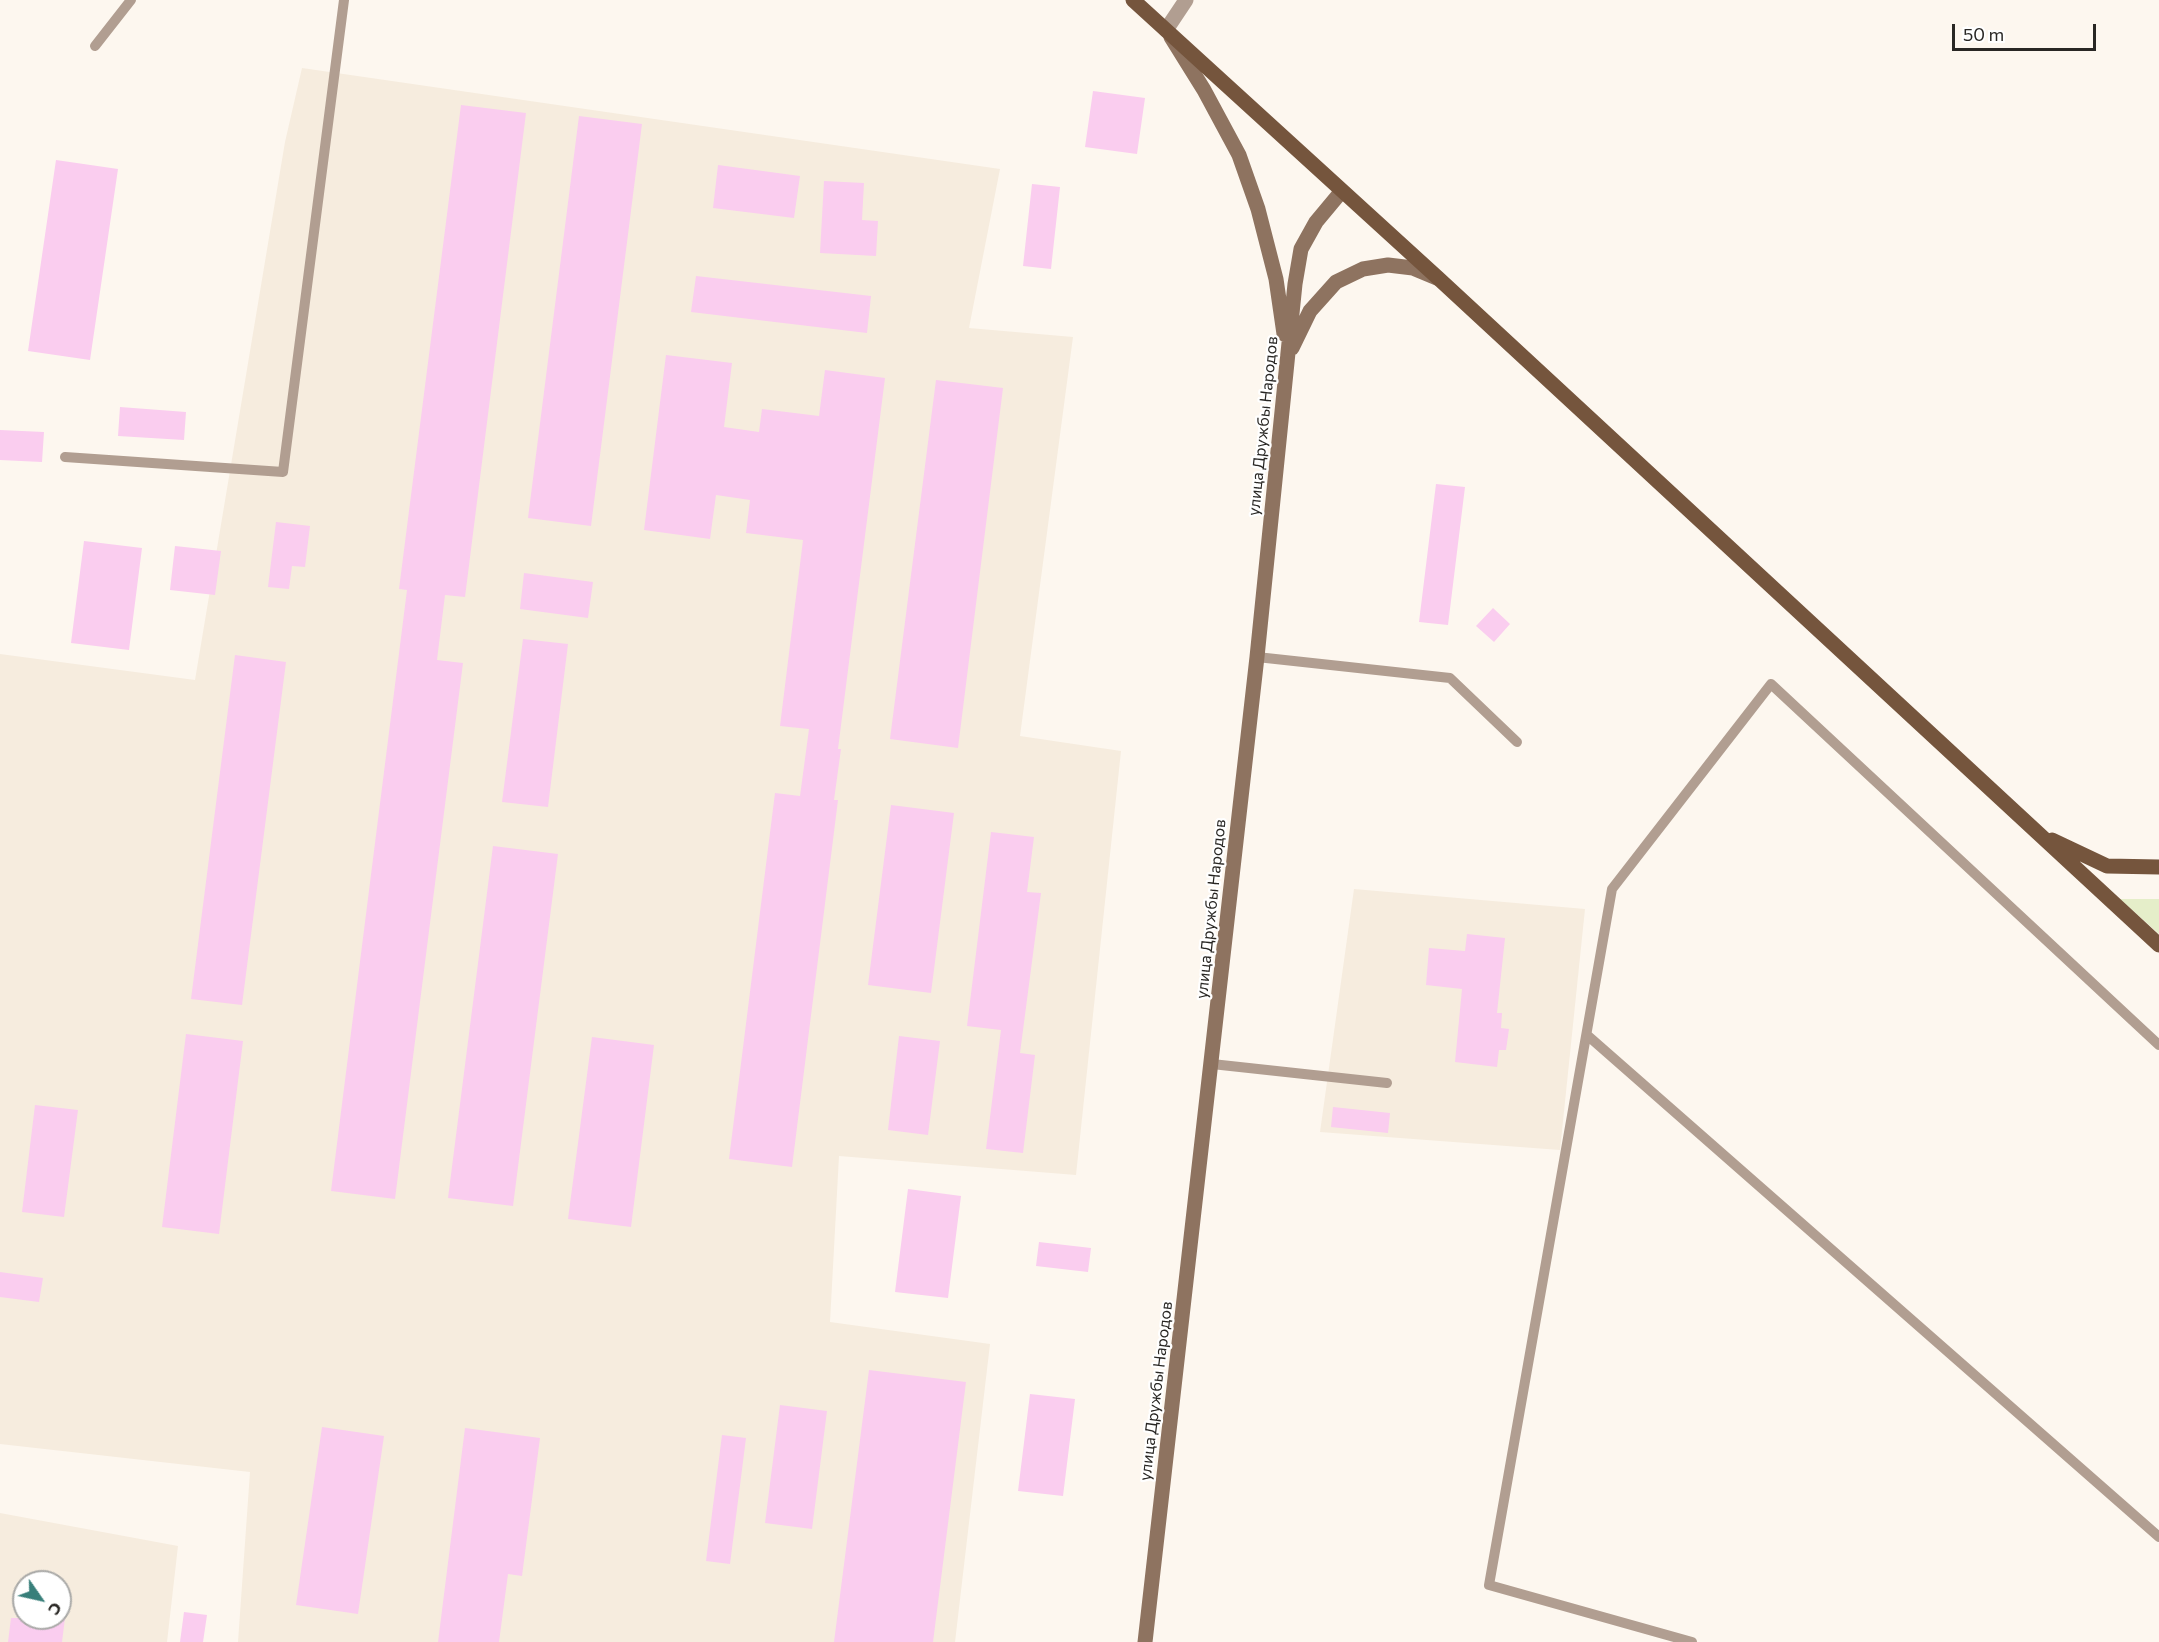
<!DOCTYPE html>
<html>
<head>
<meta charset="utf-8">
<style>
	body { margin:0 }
	#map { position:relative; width:2159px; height:1642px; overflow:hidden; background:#fdf7ef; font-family:Commissioner,sans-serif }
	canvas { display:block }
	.north { position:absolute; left:12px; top:1570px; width:60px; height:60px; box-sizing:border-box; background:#fff; border:2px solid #a9a9a7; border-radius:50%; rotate:124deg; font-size:16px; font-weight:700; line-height:24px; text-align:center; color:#292724 }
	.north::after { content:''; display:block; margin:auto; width:21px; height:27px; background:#387f7a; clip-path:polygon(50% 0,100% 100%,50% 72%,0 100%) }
	.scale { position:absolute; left:1952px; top:24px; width:144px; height:27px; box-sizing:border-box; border:3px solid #292724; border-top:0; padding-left:8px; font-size:18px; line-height:21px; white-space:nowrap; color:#292724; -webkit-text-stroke:4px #fff; paint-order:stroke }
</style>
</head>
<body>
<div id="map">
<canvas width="2159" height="1642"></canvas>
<div class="north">С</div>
<div class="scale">50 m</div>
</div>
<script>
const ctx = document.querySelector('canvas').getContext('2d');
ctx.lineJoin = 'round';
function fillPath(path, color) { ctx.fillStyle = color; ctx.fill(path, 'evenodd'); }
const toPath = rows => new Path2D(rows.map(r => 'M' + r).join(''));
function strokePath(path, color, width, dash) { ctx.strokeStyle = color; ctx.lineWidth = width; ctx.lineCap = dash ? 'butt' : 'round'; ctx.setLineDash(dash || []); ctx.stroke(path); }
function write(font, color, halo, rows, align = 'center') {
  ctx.font = font + ' Commissioner,sans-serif'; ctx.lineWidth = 4.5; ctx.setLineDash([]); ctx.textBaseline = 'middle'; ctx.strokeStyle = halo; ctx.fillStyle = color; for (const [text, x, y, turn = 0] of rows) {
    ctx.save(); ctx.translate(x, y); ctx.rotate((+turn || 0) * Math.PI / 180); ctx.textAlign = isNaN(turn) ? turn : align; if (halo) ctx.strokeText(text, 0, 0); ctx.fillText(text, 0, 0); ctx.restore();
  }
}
const built = toPath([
	[302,68,1000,169,969,328,1073,337,1020,736,1121,751,1076,1175,839,1156,830,1322,990,1344,955,1642,238,1642,250,1472,0,1444,0,654,195,680,285,142],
	[1354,889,1585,909,1560,1150,1320,1132],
	[0,1513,178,1546,167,1642,0,1642],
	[24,1582,60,1582,60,1618,24,1618]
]);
const green = toPath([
	[2120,899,2159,899,2159,934]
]);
const building = toPath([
	[1093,91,1145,98,1137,154,1085,147],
	[461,105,526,113,465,597,445,595,437,660,463,663,395,1199,331,1191,407,590,399,589],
	[579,116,642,124,591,526,528,518],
	[56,160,118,169,90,360,28,351],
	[718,165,800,176,794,218,713,208],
	[824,181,864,183,862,220,878,221,876,256,820,253],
	[1032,184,1060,187,1051,269,1023,266],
	[696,276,871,296,867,333,691,312],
	[666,355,732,363,724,427,759,432,762,409,819,416,825,370,885,378,838,749,841,749,834,800,838,800,792,1167,729,1159,775,793,800,796,809,729,780,726,803,540,746,533,750,500,716,495,710,539,644,530],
	[936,380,1003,388,958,748,890,739],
	[120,407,186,412,184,440,118,436],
	[0,430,44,432,42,462,0,460],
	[1436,484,1465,487,1448,625,1419,622],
	[276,522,310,526,305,567,292,566,289,589,268,587],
	[84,541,142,548,129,650,71,643],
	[175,546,221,551,215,595,170,590],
	[524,573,593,582,588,618,520,609],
	[1493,608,1510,624,1494,642,1476,626],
	[523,639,568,644,548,807,502,802],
	[235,655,286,662,242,1005,191,999],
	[891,805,954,813,931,993,868,985],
	[991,832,1034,837,1027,892,1041,893,1020,1053,1035,1055,1023,1153,986,1149,1001,1030,967,1026],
	[493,846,558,854,513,1206,448,1198],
	[1467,934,1505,938,1497,1013,1502,1013,1501,1028,1509,1029,1506,1050,1499,1050,1497,1067,1455,1062,1462,989,1426,985,1429,948,1465,951],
	[186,1034,243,1041,219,1234,162,1227],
	[899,1036,940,1041,928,1135,888,1130],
	[592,1037,654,1045,631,1227,568,1219],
	[35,1105,78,1110,64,1217,22,1212],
	[1333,1107,1390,1113,1388,1133,1331,1127],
	[908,1189,961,1196,948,1298,895,1292],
	[1039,1242,1091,1248,1088,1272,1036,1266],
	[0,1272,43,1278,39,1302,0,1297],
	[869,1370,966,1382,933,1642,834,1642],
	[1030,1394,1075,1399,1063,1496,1018,1491],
	[780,1405,827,1411,812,1529,765,1523],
	[322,1427,384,1436,358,1614,296,1605],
	[465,1428,540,1438,522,1576,508,1574,499,1642,438,1642],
	[722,1435,746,1438,730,1564,706,1561],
	[184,1612,207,1615,203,1642,180,1642],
	[11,1618,65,1618,62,1642,8,1642]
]);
const lane = toPath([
	[95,46,131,0],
	[65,457,283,472,344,0],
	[1257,657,1450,678,1517,742],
	[1587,1035,2159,1537],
	[1212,1064,1387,1083],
	[1692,1642,1489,1585,1612,889,1771,684,2159,1045]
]);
const street = toPath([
	[1166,30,1186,0]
]);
const secondary = toPath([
	[1171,37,1204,90,1239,155,1258,209,1276,279,1284,334],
	[1292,348,1310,311,1336,282,1363,269,1388,265,1413,268,1437,278],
	[1145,1642,1257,657,1295,284,1301,249,1316,222,1341,192]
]);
const primary = toPath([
	[1133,0,1438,278,2159,945],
	[2052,840,2107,866,2159,867]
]);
const streetNames = [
	["улица Дружбы Народов",1263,426,-84],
	["улица Дружбы Народов",1211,909,-84],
	["улица Дружбы Народов",1156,1391,-83]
];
fillPath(built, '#f6ecde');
fillPath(green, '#e5eec9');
fillPath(building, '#facdef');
strokePath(lane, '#b19e91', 10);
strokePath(street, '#b19e91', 15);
strokePath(secondary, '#8e7360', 15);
strokePath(primary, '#75553d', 15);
write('16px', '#292724', '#fff', streetNames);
</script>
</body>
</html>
